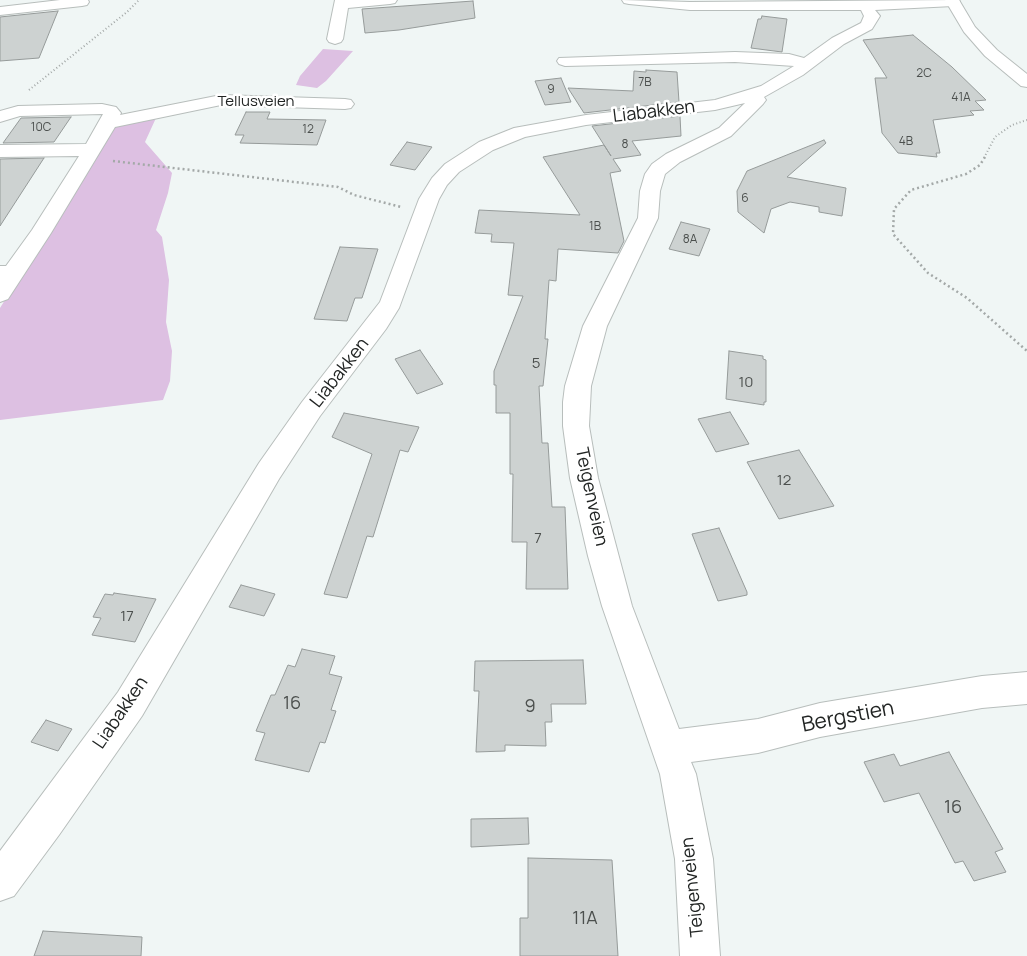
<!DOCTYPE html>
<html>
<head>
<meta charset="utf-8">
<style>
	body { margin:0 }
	canvas { display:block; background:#f0f6f5 }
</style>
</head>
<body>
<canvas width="1027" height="956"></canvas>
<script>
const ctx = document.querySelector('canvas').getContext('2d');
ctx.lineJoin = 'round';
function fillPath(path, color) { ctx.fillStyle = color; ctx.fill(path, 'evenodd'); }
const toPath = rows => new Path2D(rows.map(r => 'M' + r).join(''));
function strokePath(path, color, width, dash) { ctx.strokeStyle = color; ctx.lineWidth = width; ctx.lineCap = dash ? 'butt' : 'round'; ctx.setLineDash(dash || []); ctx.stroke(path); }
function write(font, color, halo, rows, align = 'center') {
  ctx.font = font + ' Manrope,sans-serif'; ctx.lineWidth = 5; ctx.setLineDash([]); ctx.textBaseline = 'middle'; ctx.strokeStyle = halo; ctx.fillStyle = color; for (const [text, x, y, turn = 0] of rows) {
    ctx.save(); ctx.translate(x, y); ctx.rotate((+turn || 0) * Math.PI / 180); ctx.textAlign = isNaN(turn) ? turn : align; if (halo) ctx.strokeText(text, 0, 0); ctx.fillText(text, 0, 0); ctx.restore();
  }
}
const green = toPath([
	[323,49,353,51,326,81,317,88,296,85,300,76],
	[156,118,145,142,172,173,168,193,156,230,162,237,169,280,166,322,172,351,170,381,163,400,0,420,0,308,111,128]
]);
const building = toPath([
	[473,1,475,18,399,30,365,33,362,9,473,1],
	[58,11,39,58,0,61,0,17,58,11],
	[762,16,787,19,782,52,751,48,758,19,761,19,762,16],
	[913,35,952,67,986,100,975,101,984,110,970,111,974,115,933,120,940,153,936,153,937,157,898,153,882,133,875,78,887,78,863,40,913,35],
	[646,70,677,72,679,102,584,113,568,88,633,91,634,71,646,72,646,70],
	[561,78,571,102,545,105,535,81,561,78],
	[246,112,270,112,267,119,326,120,317,145,240,143,244,135,235,135,246,112],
	[680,116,681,136,632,141,641,155,613,159,621,171,610,173,624,241,618,253,558,249,556,281,549,280,545,339,548,339,543,386,539,386,542,443,548,443,552,507,565,507,568,589,526,589,527,542,512,542,513,474,510,474,510,413,496,413,496,385,494,385,494,371,523,296,508,295,514,243,491,242,492,234,475,233,479,210,580,215,543,157,604,145,611,156,592,126,680,116],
	[71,117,54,142,3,143,21,118,71,117],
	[824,140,826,143,787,177,846,188,842,216,819,212,819,207,790,202,771,209,764,233,738,212,737,191,747,171,824,140],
	[407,142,432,147,415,170,390,165,407,142],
	[44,158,0,226,0,159,44,158],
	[681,222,710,229,699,256,669,249,681,222],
	[340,247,378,249,362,298,355,298,347,321,314,319,340,247],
	[420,350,443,384,417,394,395,359,420,350],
	[729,351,763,356,763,359,766,360,766,402,764,402,764,405,726,399,729,351],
	[730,412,749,444,716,452,698,419,730,412],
	[344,413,419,427,408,452,400,450,373,537,367,536,347,598,324,594,372,454,332,437,344,413],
	[799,450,834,506,779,519,747,462,799,450],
	[719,528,747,592,747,595,718,601,692,534,719,528],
	[241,585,275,594,264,616,229,607,241,585],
	[114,593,156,599,135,642,92,635,101,618,93,617,105,594,113,595,114,593],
	[302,649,335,656,329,674,342,677,331,710,336,711,325,743,320,742,309,772,255,760,265,733,256,731,271,695,275,695,288,665,295,667,302,649],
	[583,660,586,704,551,704,552,722,545,722,546,746,505,745,505,751,476,752,479,691,474,691,475,661,583,660],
	[46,720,72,729,58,751,31,742,46,720],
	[949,752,1003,849,995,852,1006,872,974,881,963,861,955,863,919,793,884,802,864,762,894,754,900,766,949,752],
	[528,818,529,844,471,847,471,819,528,818],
	[528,858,612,860,618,956,520,956,520,918,528,918,528,858],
	[43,931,142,937,141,956,34,956,43,931]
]);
const pathFar1 = toPath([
	[29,90,127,12,139,0],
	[984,158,995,137,1012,125,1027,120]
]);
const path = toPath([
	[985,157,980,165,966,174,911,190,894,209,893,234,928,273,967,298,1027,351],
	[113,161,338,187,354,195,401,207]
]);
const minor = toPath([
	[60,0,88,0,89,2,87,5,82,6,0,15,0,7,60,0],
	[335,0,397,0,395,3,390,4,348,8,343,39,341,42,335,44,329,42,327,39,335,0],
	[622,0,690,2,959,0,960,2,958,5,953,6,875,10,880,16,872,29,844,44,803,75,764,97,766,100,763,104,731,136,680,162,665,174,660,191,658,218,607,326,591,386,589,426,598,478,632,606,679,729,758,719,820,703,982,676,1027,672,1027,704,982,708,820,737,758,753,691,762,696,774,713,859,720,956,680,956,675,859,660,774,602,606,588,556,570,478,563,426,563,402,565,386,583,326,638,218,640,191,645,174,652,164,666,154,719,128,745,103,715,110,586,125,525,137,493,150,459,172,447,185,439,199,399,308,386,329,320,416,279,479,142,716,59,835,14,896,0,901,0,851,118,692,259,463,302,402,380,302,419,199,432,178,445,164,479,142,514,128,586,115,715,100,761,86,794,66,735,62,565,66,559,64,557,61,559,58,735,52,789,54,804,58,832,38,861,23,864,16,861,10,690,10,629,4,624,3,622,0],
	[221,95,345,99,351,100,354,104,351,108,345,109,221,105,115,127,51,233,8,299,0,302,0,266,6,266,32,230,79,156,0,157,0,145,86,144,103,114,20,116,0,122,0,111,18,106,102,104,116,107,121,113,120,115,221,95]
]);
const major = toPath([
	[945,0,959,0,975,27,997,50,1027,74,1027,87,1021,86,985,56,964,32,945,0]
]);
const farNumbernames = [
	["2C",924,74],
	["7B",645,83],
	["9",551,90],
	["41A",961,98],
	["10C",41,128],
	["12",308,130],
	["4B",906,142],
	["8",625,145],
	["6",745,199],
	["1B",595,227],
	["8A",690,240]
];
const farStreetnames = [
	["Tellusveien",256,102]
];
const numberNames = [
	["5",536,364],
	["10",746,383],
	["12",784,481],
	["7",538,539],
	["17",127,617]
];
const streetNames = [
	["Liabakken",654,112,-7],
	["Liabakken",340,373,-52],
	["Teigenveien",591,497,78],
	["Liabakken",121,713,-56],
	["Teigenveien",693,887,-96]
];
const nearNumbernames = [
	["16",292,704],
	["9",530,707],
	["16",953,808],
	["11A",585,919]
];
const nearStreetnames = [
	["Bergstien",848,717,-11]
];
fillPath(green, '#ddc0e2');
fillPath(building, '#cdd2d1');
strokePath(building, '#969b9a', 1);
strokePath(minor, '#b8bebc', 2);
strokePath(major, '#b8bebc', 2);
strokePath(pathFar1, '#a4a9a8', 2, [1, 2.5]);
strokePath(path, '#a4a9a8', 2.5, [2, 3]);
fillPath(minor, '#fff');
fillPath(major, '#fff');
write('12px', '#4c504e', null, farNumbernames);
write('15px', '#212423', '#fff', farStreetnames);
write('15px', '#4c504e', null, numberNames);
write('18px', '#212423', '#fff', streetNames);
write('18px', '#4c504e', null, nearNumbernames);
write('21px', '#212423', '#fff', nearStreetnames);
</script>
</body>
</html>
